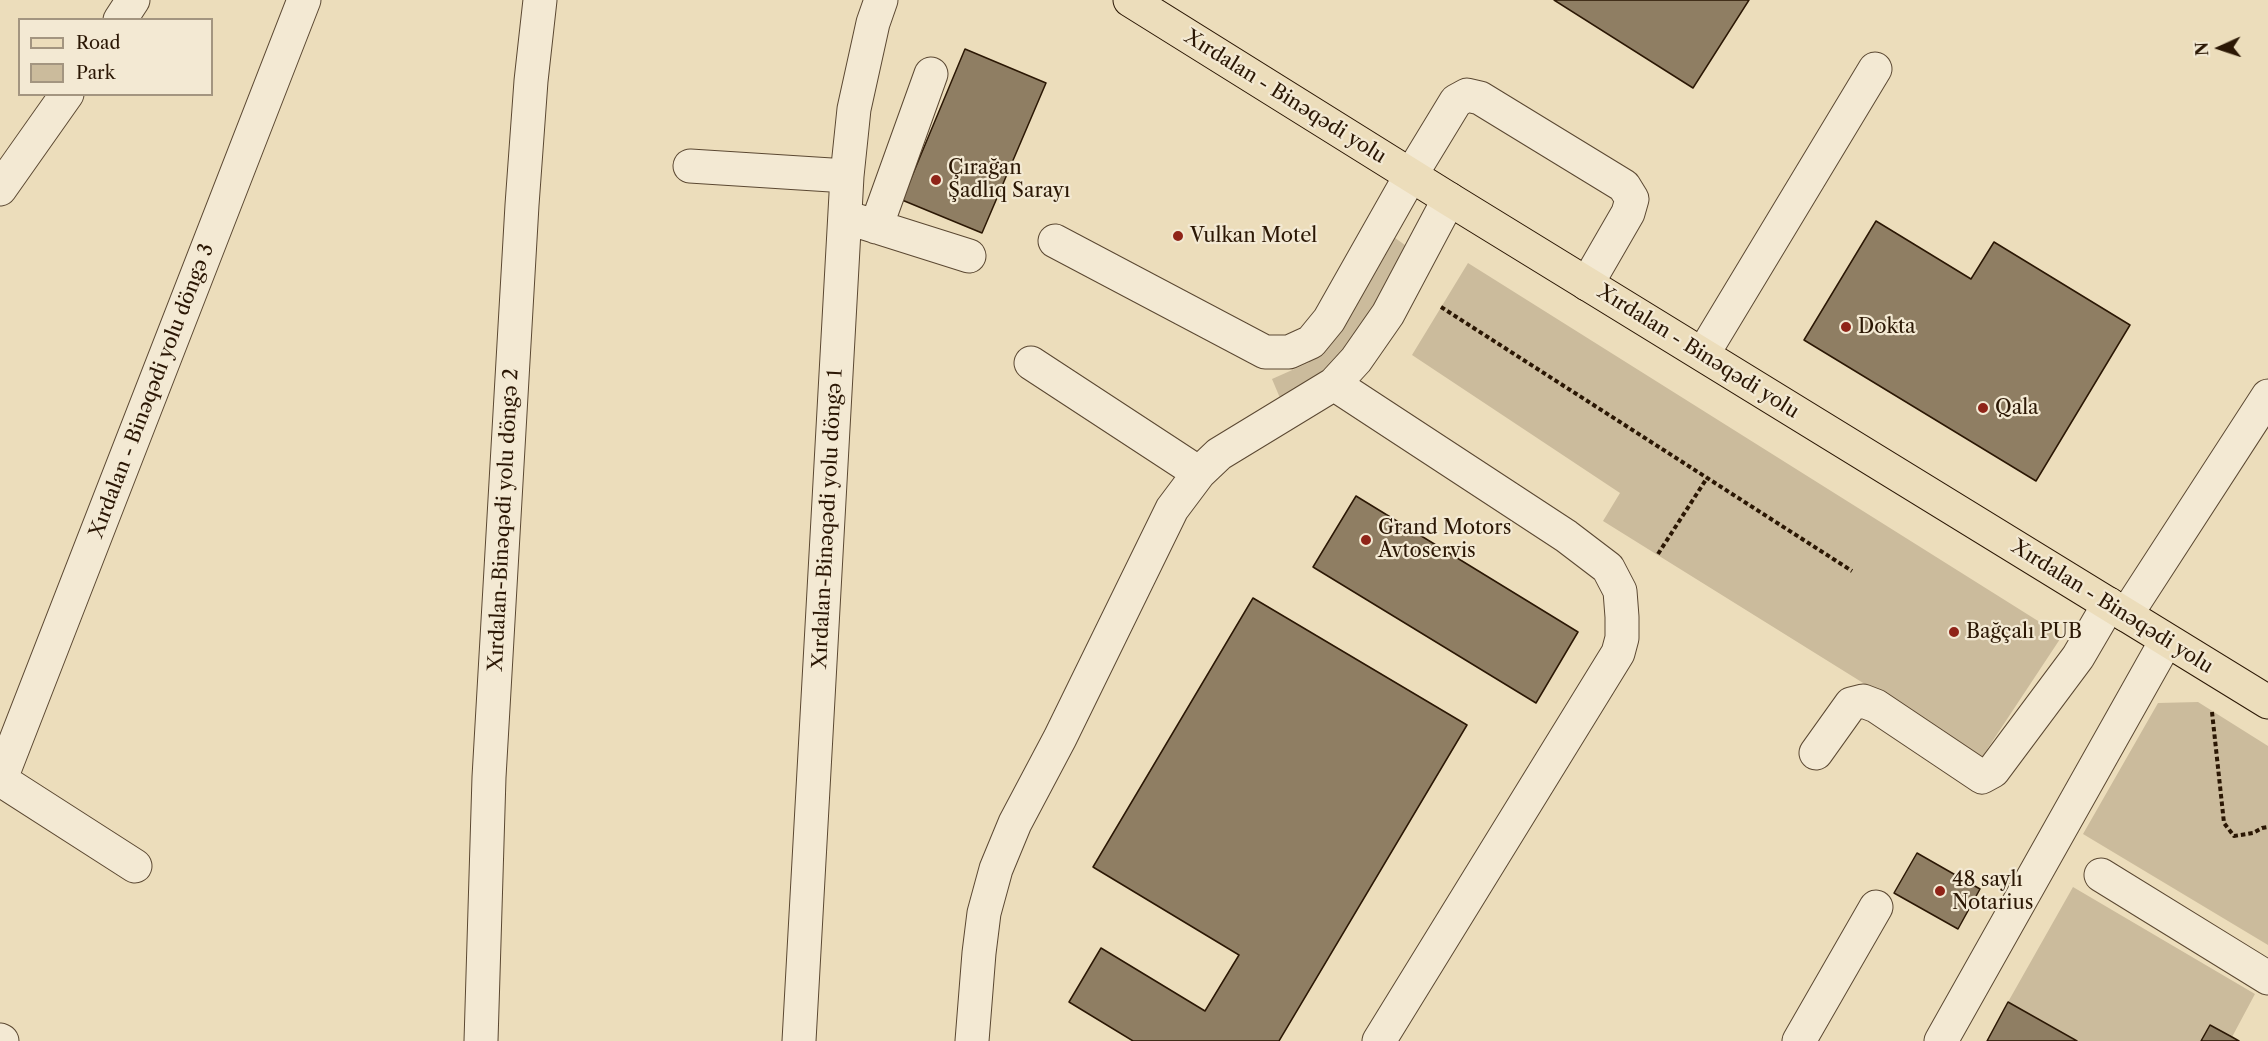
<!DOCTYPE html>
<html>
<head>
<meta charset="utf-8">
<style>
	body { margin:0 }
	#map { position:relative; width:2268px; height:1041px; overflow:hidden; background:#ecddbb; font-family:"Libre Caslon Text",serif }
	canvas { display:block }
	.legend { position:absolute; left:18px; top:18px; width:195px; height:78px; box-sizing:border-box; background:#f3e9d3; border:2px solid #a39580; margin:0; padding:8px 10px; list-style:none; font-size:18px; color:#2b1704 }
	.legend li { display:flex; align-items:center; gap:12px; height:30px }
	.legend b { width:30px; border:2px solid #a39580 }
	.north { position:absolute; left:2190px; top:18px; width:60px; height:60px; -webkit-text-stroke:4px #f3e9d3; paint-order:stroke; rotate:267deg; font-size:16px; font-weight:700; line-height:24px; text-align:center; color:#2b1704 }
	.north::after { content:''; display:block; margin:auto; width:21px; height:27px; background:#2b1704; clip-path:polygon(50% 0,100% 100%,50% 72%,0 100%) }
</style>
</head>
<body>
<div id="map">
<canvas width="2268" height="1041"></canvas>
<ul class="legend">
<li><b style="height:8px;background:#ecddbb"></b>Road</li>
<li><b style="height:16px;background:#cbbb9c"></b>Park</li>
</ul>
<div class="north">N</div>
</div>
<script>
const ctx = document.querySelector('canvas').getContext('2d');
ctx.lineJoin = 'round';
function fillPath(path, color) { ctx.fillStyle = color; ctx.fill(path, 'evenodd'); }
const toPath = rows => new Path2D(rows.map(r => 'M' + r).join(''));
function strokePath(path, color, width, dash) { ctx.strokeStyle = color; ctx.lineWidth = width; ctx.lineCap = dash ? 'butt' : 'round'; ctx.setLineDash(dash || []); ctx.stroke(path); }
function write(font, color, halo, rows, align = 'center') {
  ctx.font = font + ' "Libre Caslon Text",serif'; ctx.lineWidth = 4.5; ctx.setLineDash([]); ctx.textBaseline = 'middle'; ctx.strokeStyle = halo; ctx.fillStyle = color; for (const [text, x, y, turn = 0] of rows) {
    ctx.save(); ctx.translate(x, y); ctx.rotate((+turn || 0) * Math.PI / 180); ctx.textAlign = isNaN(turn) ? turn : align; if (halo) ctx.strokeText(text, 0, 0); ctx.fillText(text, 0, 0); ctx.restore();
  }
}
const green = toPath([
	[1391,235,1409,248,1341,359,1315,380,1280,398,1272,379,1308,363,1325,348],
	[1468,263,2062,636,1982,757,1603,521,1620,493,1412,355],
	[2198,702,2268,746,2268,945,2083,834,2158,703],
	[2073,887,2255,994,2232,1037,2201,1041,2077,1041,2008,1002]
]);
const building = toPath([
	[1554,0,1749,0,1693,88,1554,0],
	[965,49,1046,83,982,233,902,200,965,49],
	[1876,221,1971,279,1994,242,2130,325,2036,481,1804,340,1876,221],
	[1356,496,1578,632,1536,703,1313,567,1356,496],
	[1253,598,1467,725,1279,1041,1133,1041,1069,1002,1101,948,1205,1011,1239,955,1093,867,1253,598],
	[1917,853,1980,889,1958,929,1894,893,1917,853],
	[2008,1002,2077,1041,1987,1041,2008,1002],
	[2210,1025,2232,1037,2239,1041,2201,1041,2210,1025]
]);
const path = toPath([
	[1441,307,1852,571],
	[1658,554,1707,478],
	[2212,712,2224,823,2234,836,2253,833,2262,828,2268,827]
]);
const minor = toPath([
	[120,20,133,0],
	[690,166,847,176],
	[0,189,67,94],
	[855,220,969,256],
	[876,227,931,74],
	[1055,241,1265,352,1289,352,1311,342,1329,320,1411,175,1456,101,1467,95,1480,98,1624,186,1632,199,1628,213,1587,284],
	[1703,354,1875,69],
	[1031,363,1199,473],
	[1334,384,1566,536,1608,568,1620,591,1622,617,1622,638,1618,653,1379,1041],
	[2126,615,2268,396],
	[1816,753,1851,704,1863,701,1876,706,1982,777,1993,771,2078,657,2109,604],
	[1,780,135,866],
	[0,781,304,0],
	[2101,875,2268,978],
	[0,1040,2,1041],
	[481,1041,489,777,522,205,531,81,540,0],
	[799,1041,847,176,854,109,873,23,881,0],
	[972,1041,979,953,984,913,996,869,1015,823,1060,738,1172,509,1199,473,1219,454,1334,384,1356,360,1388,314,1449,199],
	[1799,1041,1876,907],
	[1941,1041,2166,641]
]);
const major = toPath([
	[1130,0,1449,199,2268,702]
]);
const markers = [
	[936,180,6,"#8f2418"],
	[1178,236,6,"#8f2418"],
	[1846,327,6,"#8f2418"],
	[1983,408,6,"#8f2418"],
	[1366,540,6,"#8f2418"],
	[1954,632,6,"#8f2418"],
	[1940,891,6,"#8f2418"]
];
const streetNames = [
	["Xırdalan - Binəqədi yolu",1285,97,32],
	["Xırdalan - Binəqədi yolu",1698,352,32],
	["Xırdalan - Binəqədi yolu döngə 3",152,391,-69],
	["Xırdalan-Binəqədi yolu döngə 1",828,519,-87],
	["Xırdalan-Binəqədi yolu döngə 2",504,520,-87],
	["Xırdalan - Binəqədi yolu",2112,607,32]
];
const poiNames = [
	["Çırağan",948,168],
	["Şadlıq Sarayı",948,191],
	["Vulkan Motel",1190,236],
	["Dokta",1858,327],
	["Qala",1995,408],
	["Grand Motors",1378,528],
	["Avtoservis",1378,551],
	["Bağçalı PUB",1966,632],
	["48 saylı",1952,880],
	["Notarius",1952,903]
];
fillPath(green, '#cbbb9c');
fillPath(building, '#8f7e63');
strokePath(building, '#2b1704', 1.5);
strokePath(minor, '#5b4832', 35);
strokePath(major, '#2b1704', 35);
strokePath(path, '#2b1704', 4, [4.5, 3]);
strokePath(minor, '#f3e9d3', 33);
strokePath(major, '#ecddbb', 33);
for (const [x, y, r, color] of markers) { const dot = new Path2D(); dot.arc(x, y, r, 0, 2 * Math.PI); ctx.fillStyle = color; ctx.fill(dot); strokePath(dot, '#f3e9d3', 2); }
write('20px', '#2b1704', '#f3e9d3', streetNames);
write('20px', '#2b1704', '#f3e9d3', poiNames, 'left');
</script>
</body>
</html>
